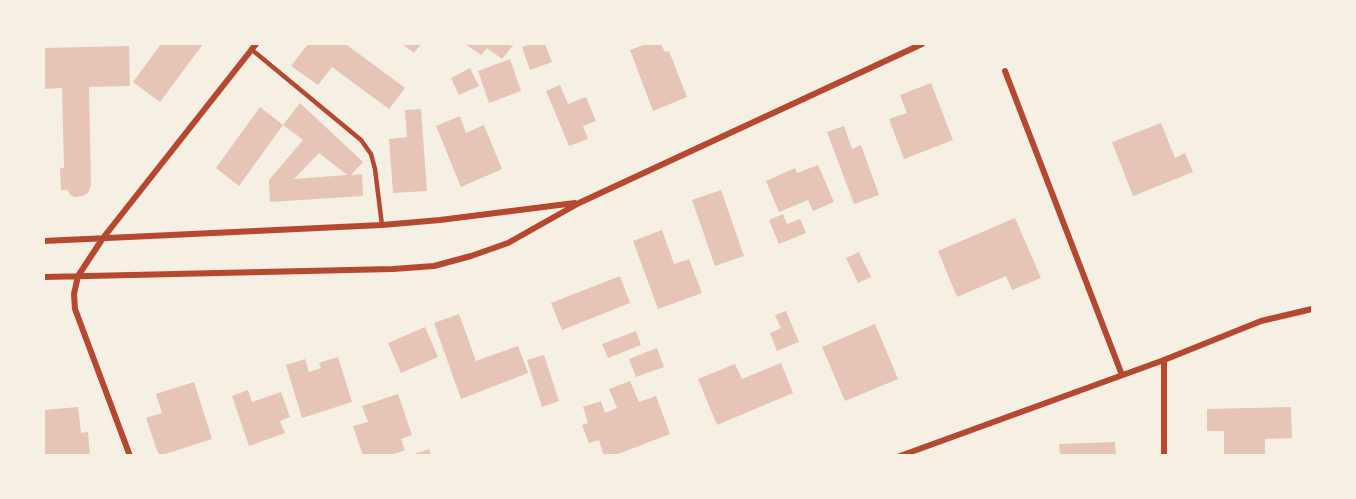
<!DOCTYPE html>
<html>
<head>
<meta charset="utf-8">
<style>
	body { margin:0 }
	#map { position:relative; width:1356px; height:499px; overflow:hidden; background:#f6efe4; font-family:Mulish,sans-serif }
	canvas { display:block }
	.frame { position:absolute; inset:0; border:45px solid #f6efe4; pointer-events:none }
</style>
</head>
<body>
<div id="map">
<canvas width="1356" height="499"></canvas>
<div class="frame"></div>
</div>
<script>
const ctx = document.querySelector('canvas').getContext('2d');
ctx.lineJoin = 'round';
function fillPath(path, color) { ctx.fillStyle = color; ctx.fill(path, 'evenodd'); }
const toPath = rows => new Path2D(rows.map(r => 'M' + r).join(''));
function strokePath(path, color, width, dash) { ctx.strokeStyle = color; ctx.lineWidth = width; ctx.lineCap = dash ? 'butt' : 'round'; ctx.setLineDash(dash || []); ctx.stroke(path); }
const building = toPath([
	[161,44,203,44,160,102,133,82],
	[308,44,348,44,347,45,405,88,389,109,332,67,318,85,291,66],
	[402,44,421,44,414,53],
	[465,44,514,44,502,59,487,48,481,55],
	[532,44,545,44,552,62,530,70,522,47],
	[646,44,661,44,665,52,669,51,687,97,653,111,630,50],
	[129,46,130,86,89,87,91,185,88,193,83,196,75,197,70,195,68,190,61,190,60,168,64,168,62,88,44,89,44,48],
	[510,59,521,91,489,103,478,71],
	[470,68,479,86,459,95,451,78],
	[931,83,953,140,904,159,889,119,907,113,900,95],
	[560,85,568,104,586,97,596,121,583,126,588,139,569,146,546,91],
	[300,103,363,162,351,175,362,174,363,196,270,202,269,180,303,140,283,125],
	[319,153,347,175,294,179],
	[260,107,283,125,239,186,216,168],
	[421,109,427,191,393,193,389,139,407,137,405,110],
	[460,116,466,133,484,125,502,169,461,187,436,126],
	[1161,123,1175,158,1185,153,1193,172,1133,196,1112,142],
	[844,126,852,149,861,145,879,195,854,204,827,132],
	[818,165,834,202,813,211,808,200,779,212,766,181,795,168,797,173],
	[721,190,744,256,715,266,692,200],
	[783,214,787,224,800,219,806,233,779,244,769,220],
	[1015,218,1041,278,1012,290,1006,276,957,297,938,251],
	[662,230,674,264,689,259,702,293,658,309,633,241],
	[859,252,871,277,858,283,846,258],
	[620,276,630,303,562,330,551,303],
	[786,311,799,342,777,351,770,333,781,328,775,315],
	[459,314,476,361,518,346,528,373,461,399,434,323],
	[875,324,898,379,845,401,822,347],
	[425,327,438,357,401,373,388,343],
	[636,331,641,345,608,358,602,344],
	[657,348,664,367,636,377,629,359],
	[544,355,559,401,542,407,527,360],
	[338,357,352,402,302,418,286,365,305,359,309,372,321,368,319,363],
	[781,363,793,393,717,425,698,379,735,364,742,379],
	[630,381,639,402,656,396,670,434,613,456,604,456,599,440,589,443,582,425,588,423,583,407,601,401,605,413,617,408,609,389],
	[194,382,212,439,159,456,146,418,162,413,156,394],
	[248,390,252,402,281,392,290,417,280,421,285,433,249,446,232,396],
	[398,394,412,435,401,439,405,450,389,456,363,456,353,426,368,422,362,406],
	[78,407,81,433,88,432,90,456,44,456,44,410],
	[1291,407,1292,438,1265,439,1265,456,1224,456,1224,431,1207,431,1207,409],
	[1115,442,1116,456,1060,456,1059,444],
	[429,449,431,456,411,456,411,455]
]);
const service = toPath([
	[251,49,361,140,371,154,375,169,382,225]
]);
const minor = toPath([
	[1005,71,1122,375],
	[44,241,382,225,440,220,575,203],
	[44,277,393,269,434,266,471,256,508,243,579,203,922,44],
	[1164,360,1164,456],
	[130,456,75,309,74,294,78,276,103,238,256,44],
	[900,456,1164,360,1261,321,1312,309]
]);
fillPath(building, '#e6c5b7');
strokePath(service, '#b5482f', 4.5);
strokePath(minor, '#b5482f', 6);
</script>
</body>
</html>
